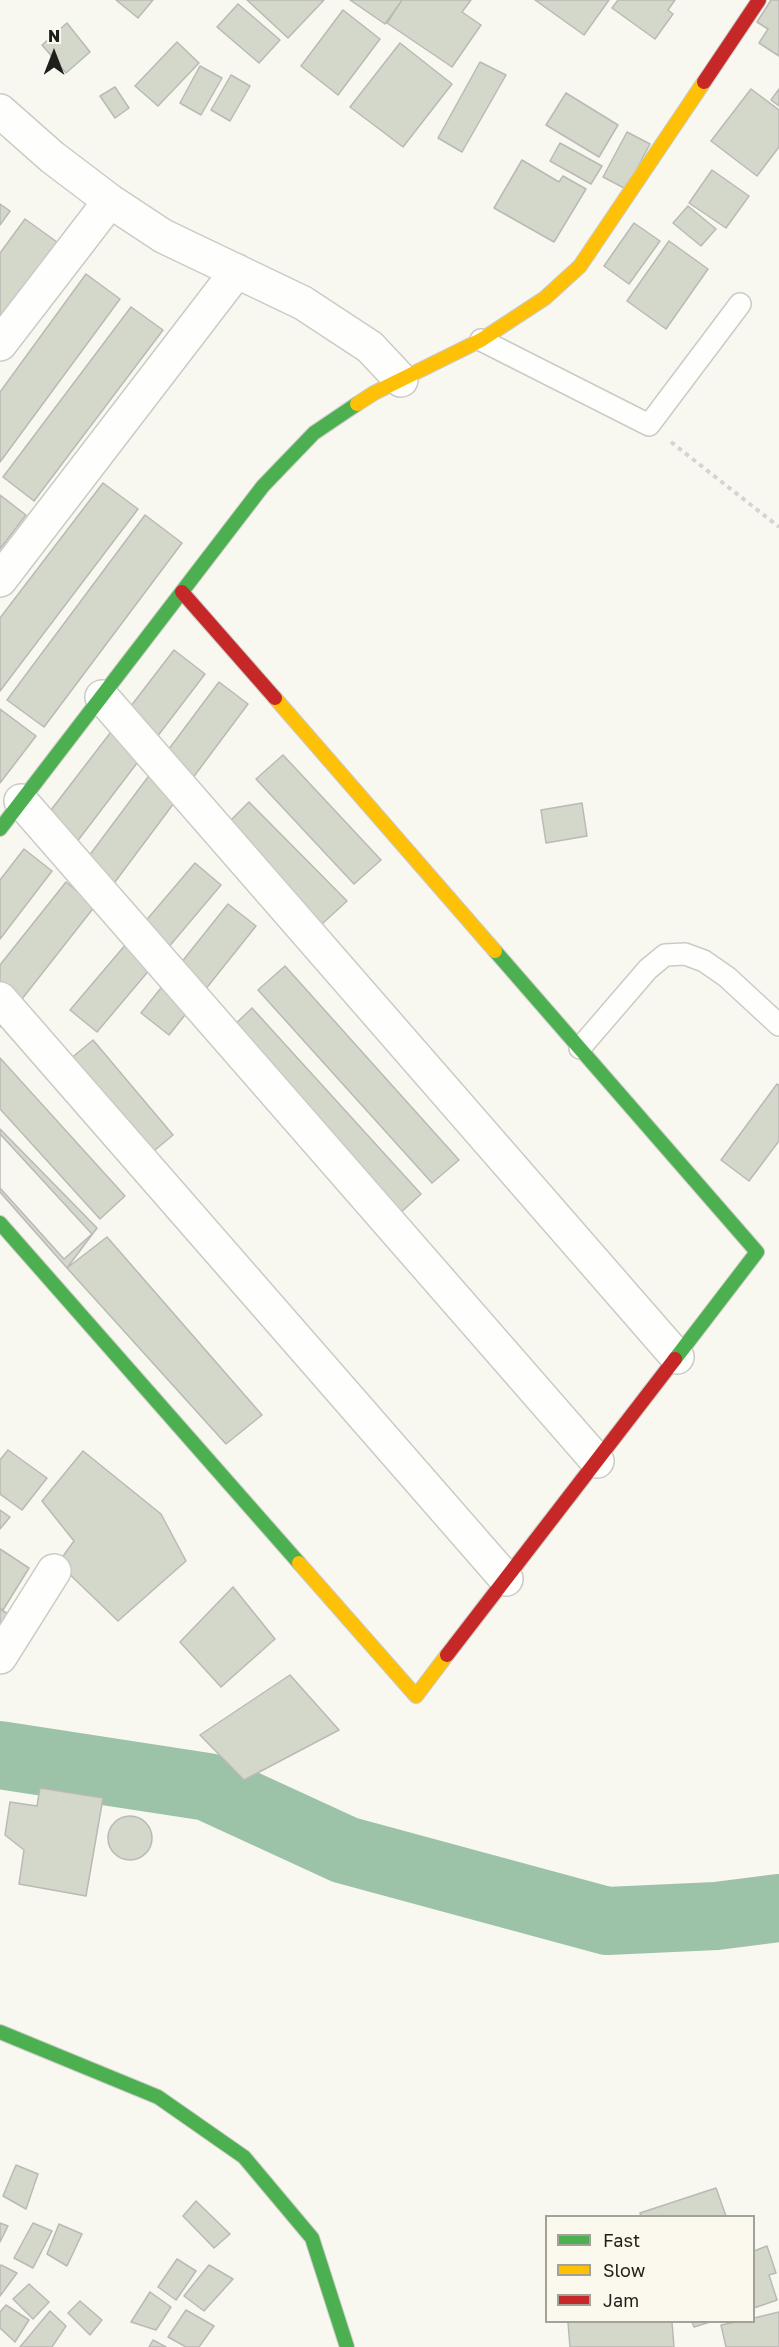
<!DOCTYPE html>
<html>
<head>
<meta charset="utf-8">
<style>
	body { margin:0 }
	#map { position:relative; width:779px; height:2347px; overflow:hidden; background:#f8f7f0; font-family:"Golos Text",sans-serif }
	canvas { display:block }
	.legend { position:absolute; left:545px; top:2215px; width:210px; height:108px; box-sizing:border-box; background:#fbf9ed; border:2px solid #a3a299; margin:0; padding:8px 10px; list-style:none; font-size:18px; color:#1f1f1b }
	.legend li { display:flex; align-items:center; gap:12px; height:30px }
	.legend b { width:30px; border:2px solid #a3a299 }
	.north { position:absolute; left:24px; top:24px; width:60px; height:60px; -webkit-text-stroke:4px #fbf9ed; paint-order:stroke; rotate:0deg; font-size:16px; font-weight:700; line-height:24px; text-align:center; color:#1f1f1b }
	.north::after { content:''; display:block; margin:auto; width:21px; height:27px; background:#1f1f1b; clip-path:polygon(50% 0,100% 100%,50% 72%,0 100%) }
</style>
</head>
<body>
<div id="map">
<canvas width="779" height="2347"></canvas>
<ul class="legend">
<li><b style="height:8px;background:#4caf50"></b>Fast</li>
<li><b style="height:8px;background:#ffc107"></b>Slow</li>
<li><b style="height:8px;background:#c62828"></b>Jam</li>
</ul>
<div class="north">N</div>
</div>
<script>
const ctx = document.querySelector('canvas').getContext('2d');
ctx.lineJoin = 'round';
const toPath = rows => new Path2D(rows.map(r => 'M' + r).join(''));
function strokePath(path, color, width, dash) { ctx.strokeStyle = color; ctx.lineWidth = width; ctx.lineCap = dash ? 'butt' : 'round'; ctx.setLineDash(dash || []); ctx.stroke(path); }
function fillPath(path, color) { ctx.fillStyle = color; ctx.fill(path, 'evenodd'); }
const river = toPath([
	[0,1755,208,1787,345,1850,607,1921,716,1916,779,1908]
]);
const building = toPath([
	[116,0,153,0,138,18,116,0],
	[247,0,324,0,288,38,247,0],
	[350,0,402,0,385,24,350,0],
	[402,0,471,0,462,12,481,25,452,67,387,23,402,0],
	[535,0,609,0,584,35,535,0],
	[618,0,675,0,668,10,673,14,655,39,612,8,618,0],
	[771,0,779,0,779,56,759,43,768,29,757,22,771,0],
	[238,4,280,40,259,63,217,27,238,4],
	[343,10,380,39,338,95,301,66,343,10],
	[67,23,90,52,66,73,42,45,67,23],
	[177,42,199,63,158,106,135,86,177,42],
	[400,43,452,84,403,147,350,107,400,43],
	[480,62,506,75,462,152,438,138,480,62],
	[200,66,222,78,201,115,180,103,200,66],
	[231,75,250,86,230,121,211,110,231,75],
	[115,87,129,108,115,118,100,96,115,87],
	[751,89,779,110,779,147,757,176,711,141,751,89],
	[779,89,779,106,771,100,779,89],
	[566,93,618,125,599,157,546,125,566,93],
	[627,132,650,144,626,189,603,177,627,132],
	[560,143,602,166,591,184,550,161,560,143],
	[522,160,559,182,563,176,586,189,554,242,494,208,522,160],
	[712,170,749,196,726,228,689,203,712,170],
	[0,204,10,211,0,225,0,204],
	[688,206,716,229,701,246,673,223,688,206],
	[25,219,57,242,0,318,0,253,25,219],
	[634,223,660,241,629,284,604,266,634,223],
	[669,241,708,269,666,329,627,301,669,241],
	[86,274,120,299,0,462,0,392,86,274],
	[131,307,163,330,34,501,3,477,131,307],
	[103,483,138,509,0,691,0,618,103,483],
	[0,495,26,515,0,549,0,495],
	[145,515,182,543,44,727,7,700,145,515],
	[174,650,205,674,63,860,31,836,174,650],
	[219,682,248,704,103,898,74,876,219,682],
	[0,709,36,736,0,783,0,709],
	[283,755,381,860,354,884,256,779,283,755],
	[249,802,347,901,322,924,225,826,249,802],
	[582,803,587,836,546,843,541,810,582,803],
	[24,849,52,871,0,939,0,880,24,849],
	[195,863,221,885,97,1032,70,1010,195,863],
	[66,882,95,906,0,1027,0,965,66,882],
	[228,904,256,926,169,1035,141,1013,228,904],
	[285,966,459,1160,432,1183,258,990,285,966],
	[252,1008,421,1194,398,1215,230,1029,252,1008],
	[93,1040,173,1135,149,1155,69,1060,93,1040],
	[0,1058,125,1196,100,1219,0,1109,0,1058],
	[777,1084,779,1085,779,1141,749,1181,721,1160,777,1084],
	[0,1129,97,1228,67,1268,0,1192,0,1129],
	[0,1134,92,1234,64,1259,0,1188,0,1134],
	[107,1237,262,1415,226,1444,67,1268,107,1237],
	[8,1450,47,1478,22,1510,0,1494,0,1460,8,1450],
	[83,1451,161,1514,186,1561,118,1621,58,1563,74,1541,42,1501,83,1451],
	[0,1510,10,1517,0,1529,0,1510],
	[0,1549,29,1568,3,1610,0,1608,0,1549],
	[233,1587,275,1639,221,1687,180,1642,233,1587],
	[0,1609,16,1619,0,1643,0,1609],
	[290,1675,339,1730,244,1780,200,1735,290,1675],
	[40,1788,103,1798,86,1896,19,1884,24,1850,5,1835,10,1802,37,1806,40,1788],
	'108 1838a22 22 0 1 1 44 0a22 22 0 1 1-44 0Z',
	[16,2165,38,2174,26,2209,3,2196,16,2165],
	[716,2188,726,2216,641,2216,640,2213,716,2188],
	[196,2201,230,2234,214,2248,183,2216,196,2201],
	[0,2223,8,2226,0,2242,0,2223],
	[33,2223,52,2231,33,2268,14,2258,33,2223],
	[59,2224,82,2234,67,2266,47,2254,59,2224],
	[767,2246,776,2273,769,2275,777,2300,754,2308,754,2251,767,2246],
	[177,2259,196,2271,176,2300,158,2287,177,2259],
	[1,2265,17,2273,0,2296,0,2266,1,2265],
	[209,2265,233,2279,204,2311,184,2296,209,2265],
	[29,2284,49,2302,33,2319,13,2299,29,2284],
	[150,2292,171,2307,156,2330,131,2322,150,2292],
	[80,2301,102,2320,90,2335,68,2313,80,2301],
	[6,2305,29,2320,15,2342,0,2328,0,2312,6,2305],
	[186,2310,214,2326,199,2347,186,2347,168,2337,186,2310],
	[50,2311,66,2326,52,2347,20,2347,50,2311],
	[779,2312,779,2347,726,2347,721,2325,736,2322,754,2322,754,2318,779,2312],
	[568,2322,672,2322,674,2347,570,2347,568,2322],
	[692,2322,710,2322,694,2327,692,2322],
	[153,2340,166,2347,149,2347,153,2340]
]);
const path = toPath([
	[671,442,779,527]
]);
const lane = toPath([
	[481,340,649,425,740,304],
	[580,1048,648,969,665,955,685,954,704,961,727,977,779,1025]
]);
const street = toPath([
	[0,111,52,157,110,201,163,236,303,303,370,347,401,380],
	[0,344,110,201],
	[0,580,237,271],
	[102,697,677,1357],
	[21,801,597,1461],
	[0,999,506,1579],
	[0,1657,54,1571]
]);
const fast = toPath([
	[0,829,263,486,314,433,357,404],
	[495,951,757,1252,675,1359],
	[0,1223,299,1563],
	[0,2032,158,2097,244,2157,312,2238,347,2347]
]);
const slow = toPath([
	[357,404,374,393,481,340,545,298,580,266,704,82],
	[275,698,495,951],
	[299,1563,416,1696,447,1655]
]);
const jam = toPath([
	[704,82,759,0],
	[182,592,275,698],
	[447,1655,675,1359]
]);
strokePath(river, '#9cc2a8', 68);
fillPath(building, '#d4d8cb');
strokePath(building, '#b9bab5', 1.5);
strokePath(lane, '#cbcbc6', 24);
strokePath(street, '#cbcbc6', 36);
strokePath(fast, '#cbcbc6', 16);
strokePath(slow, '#cbcbc6', 16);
strokePath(jam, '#cbcbc6', 16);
strokePath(path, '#d4d4d2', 4, [4.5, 4.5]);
strokePath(lane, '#fefefd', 21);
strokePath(street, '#fefefd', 33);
strokePath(fast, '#4caf50', 14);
strokePath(slow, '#ffc107', 14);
strokePath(jam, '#c62828', 14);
</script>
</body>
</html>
